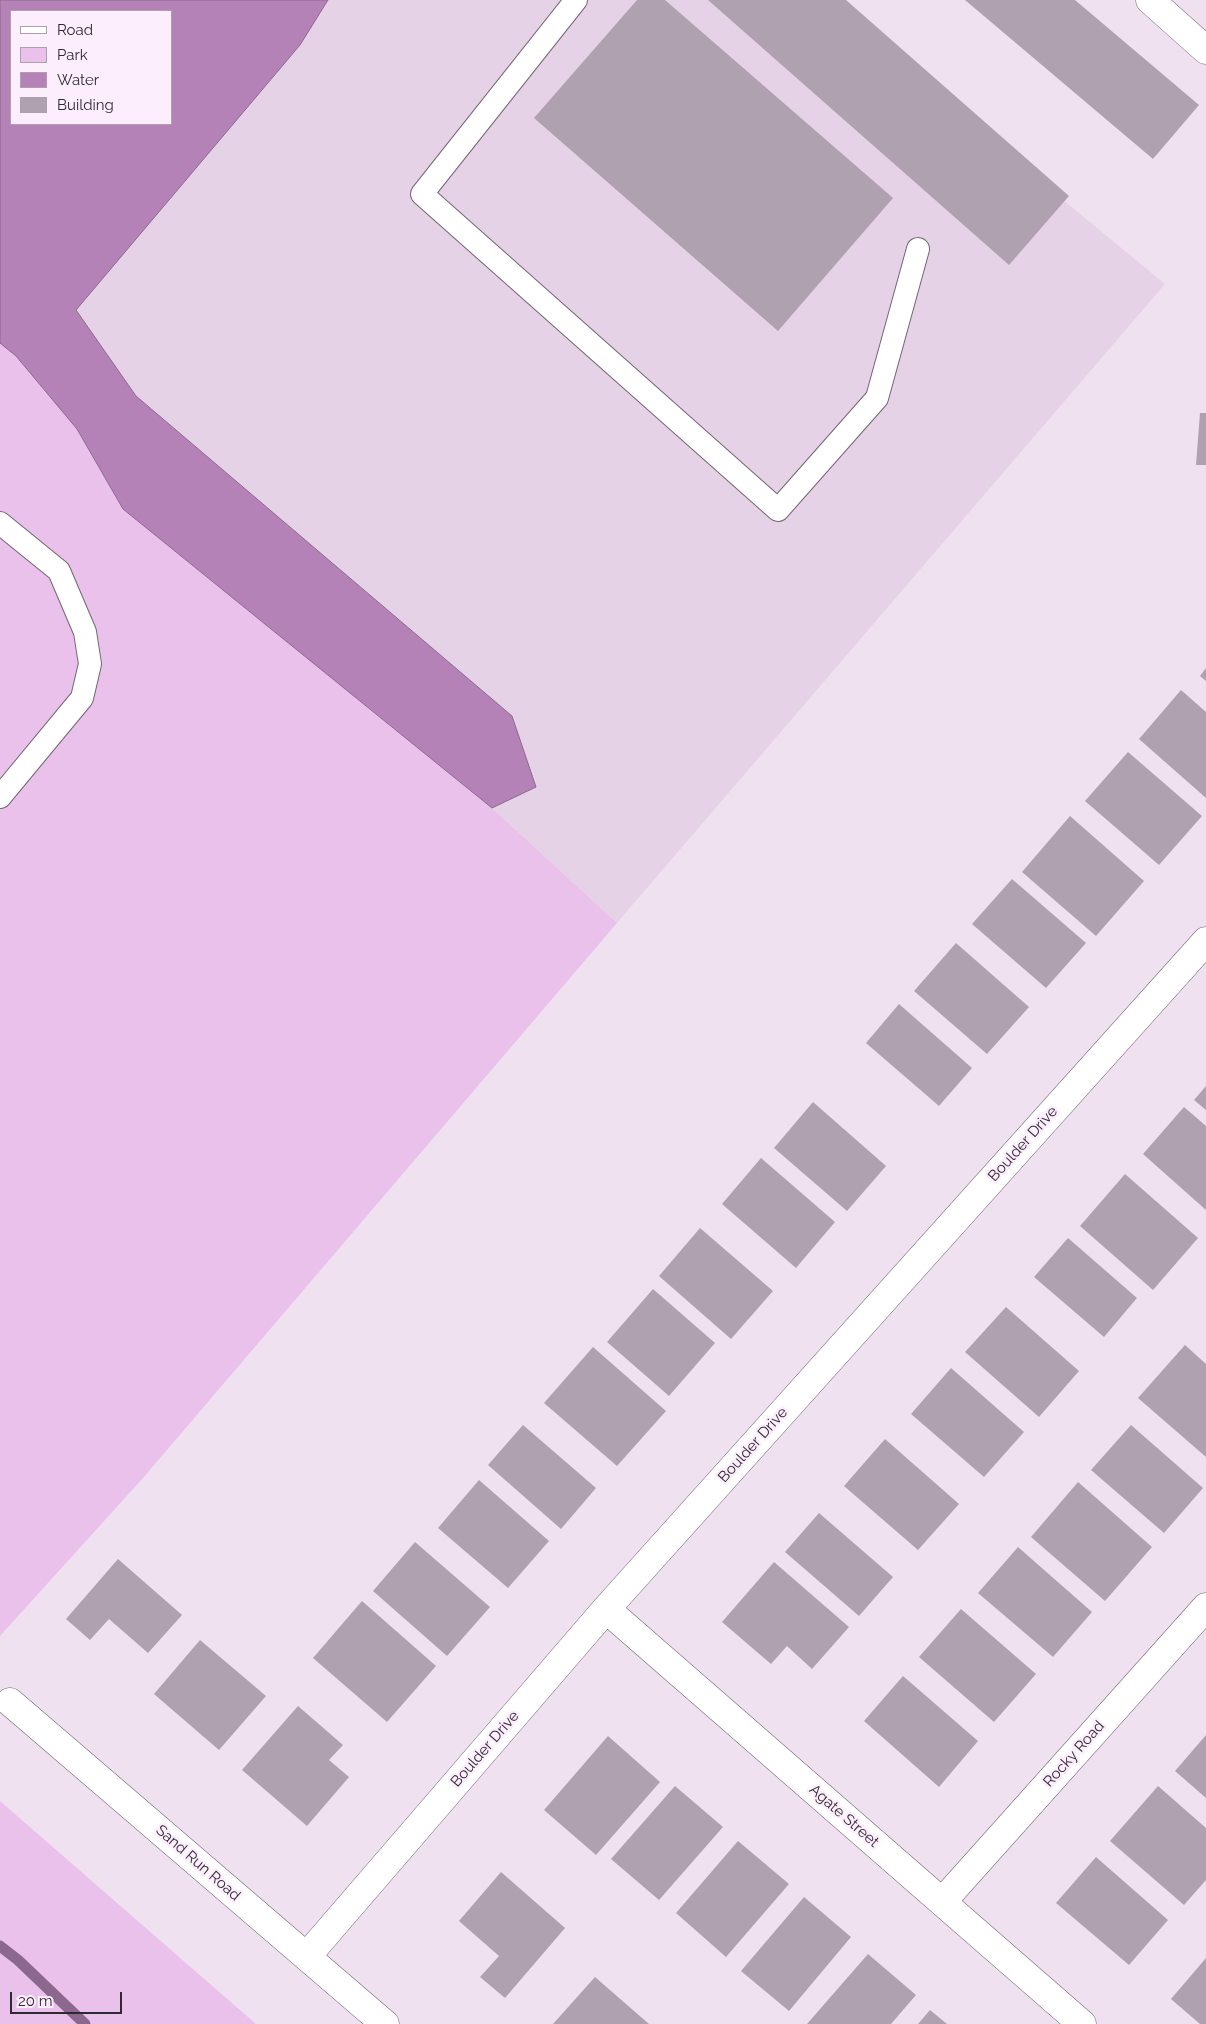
<!DOCTYPE html>
<html>
<head>
<meta charset="utf-8">
<style>
	body { margin:0 }
	#map { position:relative; width:1206px; height:2024px; overflow:hidden; background:#f0e1f1; font-family:Raleway,sans-serif }
	canvas { display:block }
	.legend { position:absolute; left:10px; top:10px; width:162px; height:115px; box-sizing:border-box; background:#fdeefe; border:1px solid #aba0ac; margin:0; padding:6px 9px; list-style:none; font-size:15px; color:#2f2a30 }
	.legend li { display:flex; align-items:center; gap:10px; height:25px }
	.legend b { width:25px; border:1px solid #aba0ac }
	.scale { position:absolute; left:10px; top:1992px; width:112px; height:22px; box-sizing:border-box; border:2px solid #2f2a30; border-top:0; padding-left:6px; font-size:15px; line-height:18px; white-space:nowrap; color:#2f2a30; -webkit-text-stroke:4px #fdeefe; paint-order:stroke }
</style>
</head>
<body>
<div id="map">
<canvas width="1206" height="2024"></canvas>
<ul class="legend">
<li><b style="height:6px;background:#fff"></b>Road</li>
<li><b style="height:14px;background:#e9c1eb"></b>Park</li>
<li><b style="height:14px;background:#b482b7"></b>Water</li>
<li><b style="height:14px;background:#afa1b0"></b>Building</li>
</ul>
<div class="scale">20 m</div>
</div>
<script>
const ctx = document.querySelector('canvas').getContext('2d');
ctx.lineJoin = 'round';
function fillPath(path, color) { ctx.fillStyle = color; ctx.fill(path, 'evenodd'); }
const toPath = rows => new Path2D(rows.map(r => 'M' + r).join(''));
function strokePath(path, color, width, dash) { ctx.strokeStyle = color; ctx.lineWidth = width; ctx.lineCap = dash ? 'butt' : 'round'; ctx.setLineDash(dash || []); ctx.stroke(path); }
function write(font, color, halo, rows, align = 'center') {
  ctx.font = font + ' Raleway,sans-serif'; ctx.lineWidth = 5; ctx.setLineDash([]); ctx.textBaseline = 'middle'; ctx.strokeStyle = halo; ctx.fillStyle = color; for (const [text, x, y, turn = 0] of rows) {
    ctx.save(); ctx.translate(x, y); ctx.rotate((+turn || 0) * Math.PI / 180); ctx.textAlign = isNaN(turn) ? turn : align; if (halo) ctx.strokeText(text, 0, 0); ctx.fillText(text, 0, 0); ctx.restore();
  }
}
const built = toPath([
	[328,0,821,0,1165,284,617,923,492,808,536,787,512,716,136,396,76,309,300,45]
]);
const green = toPath([
	[0,343,16,356,77,429,123,509,492,808,617,923,143,1478,0,1636],
	[0,1801,256,2024,0,2024]
]);
const water = toPath([
	[0,0,328,0,300,45,76,310,136,396,512,716,536,787,492,808,123,509,77,429,16,356,0,343,0,0],
	[11,11,171,11,171,124,11,124,11,11]
]);
const stream = toPath([
	[0,1946,18,1960,85,2024]
]);
const building = toPath([
	[637,0,665,0,893,198,778,331,534,118],
	[708,0,846,0,1069,196,1009,265],
	[965,0,1075,0,1199,105,1153,159],
	[1200,413,1206,413,1206,465,1196,465],
	[1206,668,1206,681,1200,676],
	[1181,690,1206,712,1206,798,1139,739],
	[1128,752,1202,816,1159,865,1085,801],
	[1070,816,1144,881,1096,936,1022,872],
	[1012,879,1086,943,1046,988,972,924],
	[956,943,1029,1007,987,1054,914,991],
	[899,1004,972,1068,939,1106,866,1043],
	[1206,1086,1206,1110,1194,1100],
	[813,1102,886,1166,847,1211,774,1148],
	[1184,1107,1206,1126,1206,1210,1143,1154],
	[761,1158,835,1222,796,1268,722,1204],
	[1125,1174,1198,1238,1153,1290,1080,1226],
	[700,1228,773,1291,731,1339,659,1276],
	[1068,1238,1137,1298,1104,1337,1034,1277],
	[653,1289,715,1343,669,1396,607,1342],
	[1006,1307,1079,1371,1039,1417,965,1352],
	[1185,1345,1206,1364,1206,1457,1138,1398],
	[593,1347,666,1411,617,1466,544,1403],
	[951,1368,1024,1432,984,1477,911,1414],
	[523,1425,596,1488,561,1529,488,1465],
	[1131,1425,1203,1488,1164,1533,1091,1470],
	[885,1439,959,1504,918,1550,844,1486],
	[479,1480,549,1541,508,1588,438,1528],
	[1078,1482,1152,1547,1105,1601,1031,1537],
	[819,1513,893,1577,859,1616,785,1552],
	[415,1542,490,1607,447,1656,373,1591],
	[1018,1547,1092,1612,1053,1657,978,1593],
	[118,1559,182,1615,148,1653,109,1619,90,1640,66,1619],
	[774,1562,849,1627,812,1669,787,1646,771,1664,722,1622],
	[362,1601,436,1666,387,1722,313,1658],
	[961,1609,1036,1674,994,1722,919,1657],
	[200,1640,266,1696,219,1750,154,1694],
	[903,1676,978,1741,939,1787,864,1721],
	[298,1706,343,1745,329,1760,349,1777,307,1826,242,1770],
	[1206,1735,1206,1798,1175,1771],
	[608,1736,660,1782,596,1855,544,1810],
	[675,1786,723,1827,659,1900,611,1859],
	[1158,1786,1206,1828,1206,1880,1184,1905,1110,1841],
	[738,1841,789,1884,726,1957,676,1913],
	[1096,1857,1168,1920,1129,1965,1056,1903],
	[501,1872,565,1928,505,1998,480,1977,499,1956,459,1921],
	[804,1897,851,1937,789,2011,741,1971],
	[868,1954,916,1995,891,2024,807,2024],
	[1206,1958,1206,2024,1200,2024,1171,1999],
	[595,1977,649,2024,553,2024],
	[930,2010,947,2024,918,2024]
]);
const service = toPath([
	[576,0,422,194,778,510,877,398,918,249],
	[0,523,59,571,85,632,90,664,82,698,0,797]
]);
const minor = toPath([
	[1150,0,1206,50],
	[606,1609,1082,2024],
	[10,1702,385,2024],
	[942,1902,1206,1607],
	[307,1956,606,1609,1206,941]
]);
const streetNames = [
	["Boulder Drive",1023,1144,-48],
	["Boulder Drive",753,1445,-48],
	["Boulder Drive",485,1749,-49],
	["Rocky Road",1074,1754,-48],
	["Agate Street",844,1816,41],
	["Sand Run Road",198,1863,41]
];
fillPath(built, '#e6d2e7');
fillPath(green, '#e9c1eb');
fillPath(water, '#b482b7');
strokePath(water, '#8c688e', 1);
strokePath(stream, '#8c688e', 11);
fillPath(building, '#afa1b0');
strokePath(service, '#736674', 24);
strokePath(minor, '#736674', 29);
strokePath(service, '#fff', 22);
strokePath(minor, '#fff', 28);
write('15px', '#2f2a30', '#fdeefe', streetNames);
</script>
</body>
</html>
